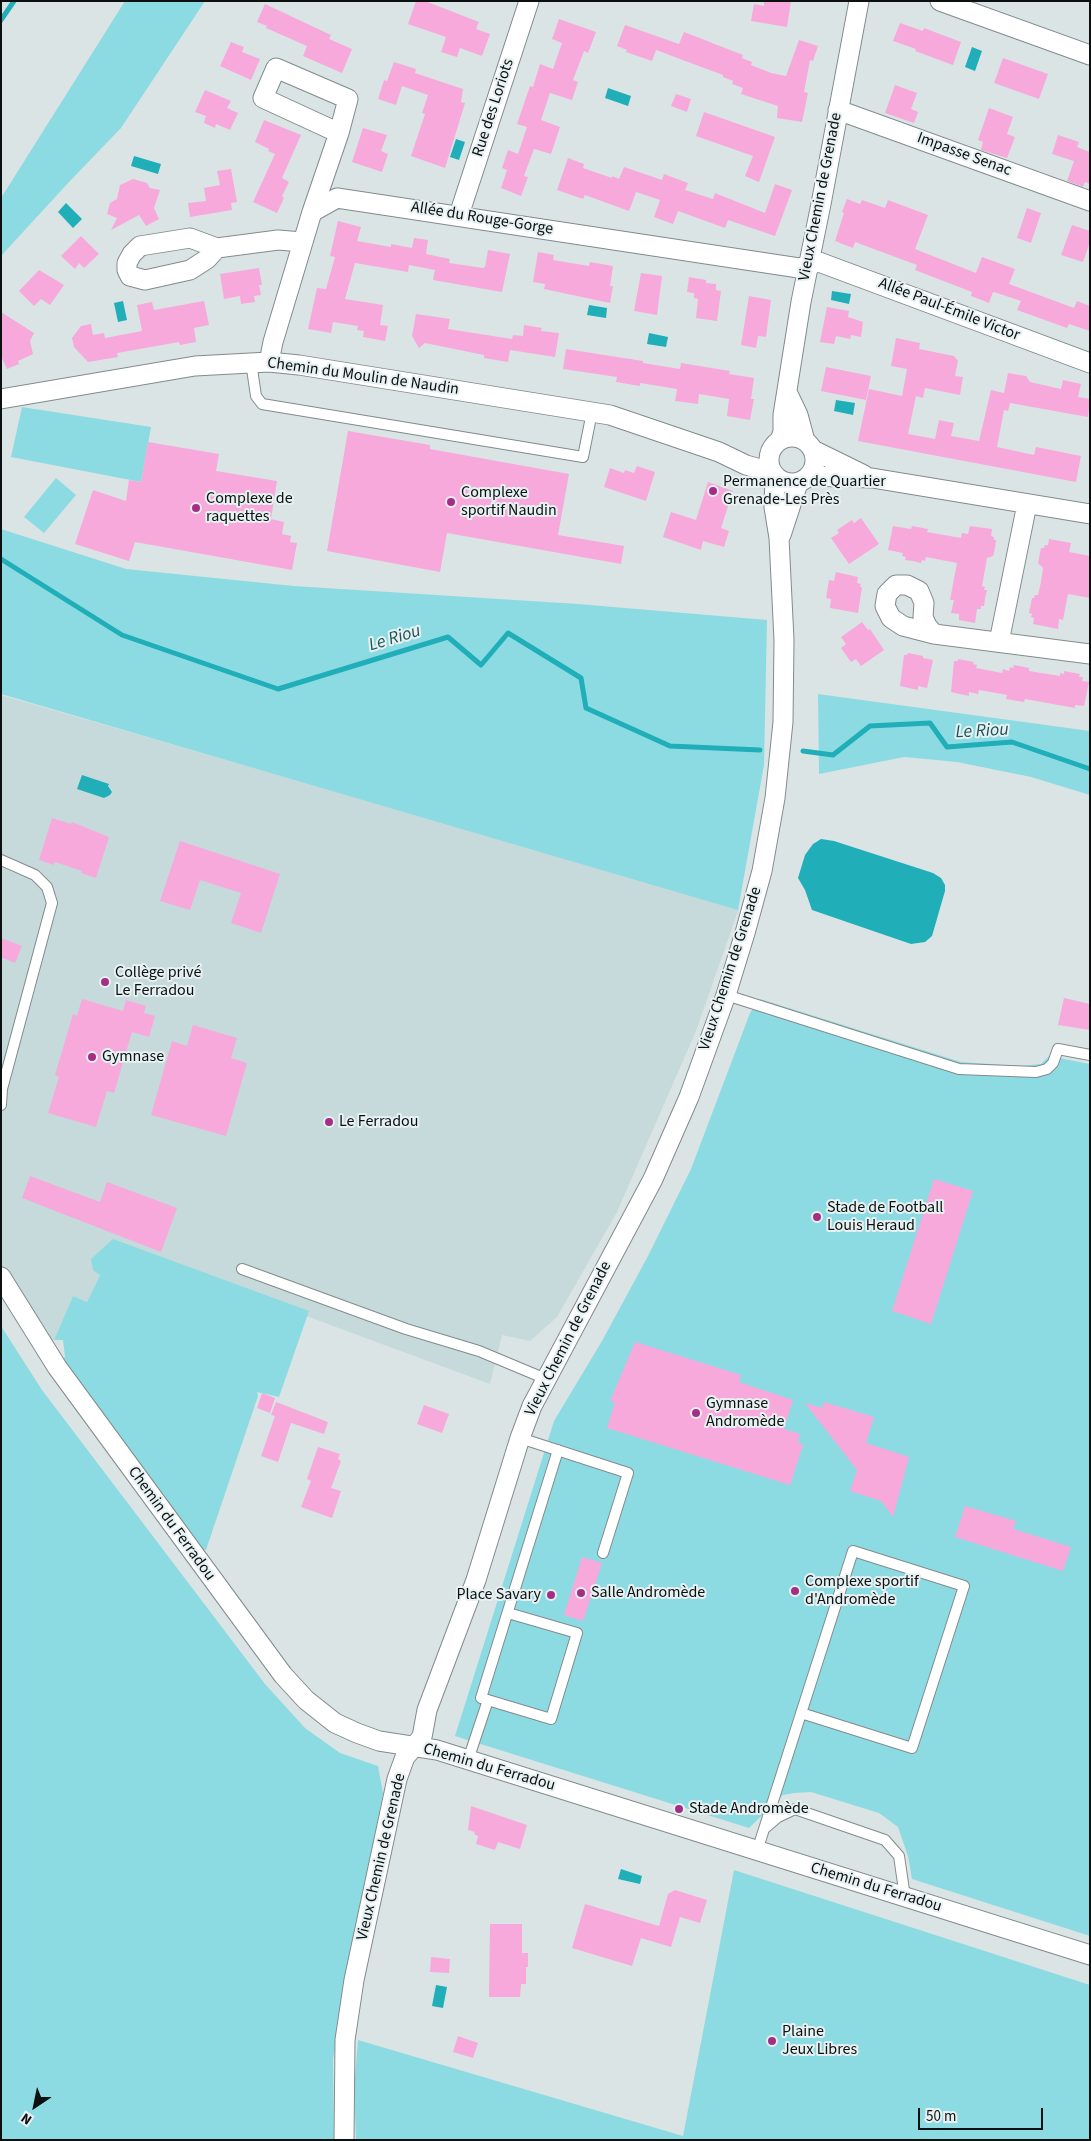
<!DOCTYPE html>
<html>
<head>
<meta charset="utf-8">
<style>
	body { margin:0 }
	#map { position:relative; width:1091px; height:2141px; overflow:hidden; background:#dae4e5; font-family:"Source Sans 3",sans-serif }
	canvas { display:block }
	.frame { position:absolute; inset:0; border:2px solid #0c1010; pointer-events:none }
	.north { position:absolute; left:10px; top:2081px; width:50px; height:50px; -webkit-text-stroke:4px #e7f1f2; paint-order:stroke; rotate:214deg; font-size:14px; font-weight:700; line-height:20px; text-align:center; color:#0c1010 }
	.north::after { content:''; display:block; margin:auto; width:18px; height:22px; background:#0c1010; clip-path:polygon(50% 0,100% 100%,50% 72%,0 100%) }
	.scale { position:absolute; left:918px; top:2108px; width:125px; height:22px; box-sizing:border-box; border:2px solid #0c1010; border-top:0; padding-left:6px; font-size:15px; line-height:18px; white-space:nowrap; color:#0c1010; -webkit-text-stroke:4px #e7f1f2; paint-order:stroke }
</style>
</head>
<body>
<div id="map">
<canvas width="1091" height="2141"></canvas>
<div class="frame"></div>
<div class="north">N</div>
<div class="scale">50 m</div>
</div>
<script>
const ctx = document.querySelector('canvas').getContext('2d');
ctx.lineJoin = 'round';
function fillPath(path, color) { ctx.fillStyle = color; ctx.fill(path, 'evenodd'); }
const toPath = rows => new Path2D(rows.map(r => 'M' + r).join(''));
function strokePath(path, color, width, dash) { ctx.strokeStyle = color; ctx.lineWidth = width; ctx.lineCap = dash ? 'butt' : 'round'; ctx.setLineDash(dash || []); ctx.stroke(path); }
function write(font, color, halo, rows, align = 'center') {
  ctx.font = font + ' "Source Sans 3",sans-serif'; ctx.lineWidth = 4; ctx.setLineDash([]); ctx.textBaseline = 'middle'; ctx.strokeStyle = halo; ctx.fillStyle = color; for (const [text, x, y, turn = 0] of rows) {
    ctx.save(); ctx.translate(x, y); ctx.rotate((+turn || 0) * Math.PI / 180); ctx.textAlign = isNaN(turn) ? turn : align; if (halo) ctx.strokeText(text, 0, 0); ctx.fillText(text, 0, 0); ctx.restore();
  }
}
const built = toPath([
	[1,695,739,908,696,1031,617,1212,557,1317,530,1341,502,1335,490,1384,114,1245,87,1302,73,1296,52,1345,1,1265]
]);
const green = toPath([
	[125,1,205,1,121,128,69,182,1,256,1,198],
	[22,407,151,427,141,482,11,457],
	[56,478,76,495,44,533,24,517],
	[1,529,126,569,294,586,578,604,767,620,764,765,738,910,1,694],
	[818,694,1090,731,1090,795,1031,777,957,762,904,757,819,774],
	[760,999,961,1062,1020,1066,1041,1064,1049,1056,1090,1064,1090,1936,912,1879,908,1856,898,1827,879,1813,811,1792,794,1793,783,1795,749,1828,455,1736,554,1421,602,1341,648,1256,691,1169,750,1013],
	[113,1239,309,1311,279,1397,257,1392,258,1396,206,1550,203,1550,61,1360,65,1357,63,1340,54,1340,73,1296,87,1302,100,1275,93,1270,91,1259],
	[1,1326,42,1390,265,1684,305,1728,340,1753,378,1766,383,1793,333,2059,334,2140,1,2140],
	[734,1870,1090,1985,1090,2140,356,2140,354,2090,358,2040,683,2136]
]);
const water = toPath([
	[972,47,982,51,975,71,965,67],
	[608,88,631,96,628,106,605,98],
	[456,139,465,142,459,160,450,157],
	[134,156,161,164,158,174,131,166],
	[66,203,82,219,73,228,58,212],
	[832,291,851,294,849,304,831,300],
	[123,301,127,320,118,322,114,303],
	[589,305,607,308,606,318,587,315],
	[649,333,668,337,666,347,647,344],
	[836,400,855,403,853,415,834,411],
	[82,775,109,784,108,786,112,792,110,795,104,798,77,789],
	[821,839,834,841,933,873,941,878,945,885,945,891,932,936,925,942,911,944,812,910,805,890,798,878,805,855,813,844],
	[621,1869,642,1876,640,1884,618,1879],
	[436,1985,447,1987,443,2008,432,2006]
]);
const stream = toPath([
	[1,20,14,1],
	[1,559,122,635,278,689,448,637,481,665,508,633,581,678,586,708,670,746,760,750],
	[803,751,833,755,870,726,930,723,947,747,1012,742,1090,769]
]);
const building = toPath([
	[416,1,425,1,479,22,476,29,490,34,482,56,460,48,457,57,441,52,446,37,408,24],
	[764,1,791,1,787,27,751,21,754,4,764,6],
	[265,4,331,35,329,39,352,49,342,73,303,56,307,46,266,28,267,26,257,22],
	[559,19,596,32,588,53,584,51,573,80,578,82,572,100,550,93,541,120,560,127,551,154,534,149,524,176,528,177,521,196,501,188,507,170,502,168,508,150,518,154,527,127,517,124,530,86,533,87,540,64,553,69,562,43,552,39],
	[900,23,923,31,924,28,961,42,953,65,915,51,916,49,893,41],
	[625,25,679,44,684,32,743,55,742,58,752,62,751,65,771,73,786,76,799,40,818,46,813,61,810,60,804,92,808,93,802,122,777,118,778,106,741,94,743,88,732,84,733,81,723,77,723,75,656,50,652,61,626,52,627,50,617,46],
	[231,42,244,47,242,52,260,59,251,80,220,66],
	[1003,58,1048,74,1039,99,994,83],
	[394,62,416,69,415,73,463,89,461,102,465,103,445,168,411,156,425,114,422,113,428,95,402,86,396,105,378,99,384,80,387,81],
	[895,85,917,93,911,109,918,112,914,123,885,113],
	[205,90,231,101,227,108,238,113,230,130,216,124,215,128,204,123,206,116,195,112],
	[676,94,691,99,687,112,671,106],
	[989,108,1013,117,1007,134,1015,137,1007,158,981,150,983,142,978,140],
	[704,112,775,137,759,182,745,176,753,156,696,136],
	[264,120,301,135,282,178,289,182,282,196,284,198,277,213,253,202,275,154,268,151,269,149,255,142],
	[363,128,387,135,381,151,388,154,382,172,352,162],
	[1058,135,1079,142,1077,147,1090,152,1090,184,1085,182,1083,187,1067,181,1074,161,1052,154],
	[568,158,584,164,583,168,612,178,612,176,619,179,624,167,662,180,664,174,688,183,685,190,713,199,715,193,765,213,775,184,792,190,775,236,728,220,725,228,678,211,673,224,654,217,660,200,636,192,629,211,585,195,583,199,557,190],
	[231,169,237,202,231,203,232,210,190,217,188,203,206,201,204,188,220,185,217,171],
	[133,179,147,183,150,188,160,190,154,208,159,219,146,226,139,215,111,230,117,218,107,214,110,203,117,199,120,185],
	[847,199,860,204,862,200,885,208,888,200,928,215,915,249,976,273,982,257,1015,269,1009,284,1074,308,1077,301,1090,306,1090,331,1069,324,1067,328,1017,310,1021,301,997,293,993,292,989,303,971,296,972,292,915,270,917,265,855,242,853,248,835,241,844,213,842,212],
	[1027,208,1041,213,1031,243,1017,238],
	[338,221,361,227,357,241,391,247,391,244,412,248,414,238,428,240,426,254,450,259,449,263,483,268,485,267,488,250,510,254,502,292,433,280,435,270,409,265,408,272,355,263,345,299,383,305,380,325,388,326,385,341,363,337,364,331,357,330,358,326,333,322,331,333,308,329,317,288,326,289,335,257,330,256],
	[1072,225,1090,231,1090,242,1083,262,1061,255],
	[81,236,99,254,84,268,79,263,75,269,61,256],
	[538,252,554,255,553,260,589,266,590,262,613,266,610,286,613,286,610,303,544,289,545,284,533,282],
	[259,268,262,285,259,285,261,295,254,296,255,302,241,304,240,296,224,299,220,274],
	[39,270,64,285,50,305,41,299,34,306,19,291],
	[641,273,662,276,657,315,634,311],
	[689,277,706,280,706,283,716,284,716,290,721,291,717,321,696,318,698,299,694,298,694,293,687,292],
	[749,296,771,300,766,337,758,336,756,348,741,345],
	[204,301,209,325,194,328,196,342,180,345,179,342,117,353,118,357,88,362,74,347,72,338,81,326,91,324,93,335,104,333,105,338,142,331,137,305,152,302,154,310],
	[827,307,849,311,848,317,863,322,861,337,851,335,850,339,836,336,834,344,820,342],
	[1,312,34,333,30,341,33,354,18,361,19,364,7,369,1,356],
	[416,314,450,319,448,329,512,339,513,335,523,336,524,325,542,328,541,331,559,333,555,357,510,350,508,362,484,358,484,355,425,343,419,348,412,336],
	[896,338,920,343,919,349,954,356,958,361,955,376,963,377,960,395,925,388,923,398,916,396,908,434,935,439,939,420,954,423,951,436,979,441,991,390,1004,393,1008,373,1026,376,1030,382,1061,389,1063,380,1081,384,1078,397,1090,399,1088,417,1010,403,1008,411,1004,410,997,447,1034,455,1036,447,1081,456,1076,482,858,441,869,389,902,396,907,369,891,366],
	[566,349,643,361,643,363,680,369,681,363,730,371,729,374,754,378,751,399,754,399,750,420,727,416,729,399,699,394,698,404,675,401,677,389,640,383,640,386,616,382,617,377,563,369],
	[826,367,871,376,866,400,821,391],
	[348,431,430,445,430,449,569,474,558,535,624,546,621,564,447,533,440,572,327,551],
	[148,442,219,454,216,471,277,481,271,519,284,522,282,534,291,536,290,542,297,543,292,570,135,542,129,561,75,544,93,490,126,501,129,480,141,482],
	[637,466,655,472,646,501,604,487,610,468,624,473,625,470,634,473],
	[708,482,733,491,721,528,729,531,724,547,703,541,701,550,663,537,671,512,696,520],
	[861,518,879,544,849,564,831,538,839,533,837,530,852,520,854,523],
	[893,526,911,529,912,526,928,529,927,532,961,538,962,533,968,534,970,526,992,529,991,536,994,537,994,540,996,540,995,548,993,556,987,558,982,586,985,587,984,590,987,590,985,598,984,606,981,606,981,609,977,609,975,623,959,620,959,614,951,613,954,600,950,600,957,563,926,557,925,561,922,560,921,563,913,561,905,560,906,557,902,556,903,553,888,550],
	[1049,539,1071,543,1069,552,1090,556,1090,598,1068,594,1063,620,1059,619,1058,629,1033,624,1034,618,1031,617,1032,614,1029,613,1032,598,1034,598,1035,595,1038,595,1041,582,1043,568,1038,563,1041,548,1044,548,1045,545,1048,545],
	[836,572,858,577,857,583,861,584,860,587,862,587,858,613,830,608,831,599,826,598,829,580,834,581],
	[862,622,868,630,870,629,884,650,861,666,856,659,851,662,841,648,846,644,841,637],
	[908,653,923,656,923,658,933,660,927,688,918,686,918,690,900,686,904,655,907,655],
	[958,659,974,662,973,664,977,665,976,668,1002,673,1003,669,1009,671,1010,667,1013,668,1014,665,1029,668,1029,671,1060,676,1060,673,1064,674,1064,671,1080,674,1079,677,1083,677,1082,681,1089,682,1084,706,1075,705,1075,708,1025,699,1024,702,1006,699,1007,695,979,690,978,694,969,692,969,696,951,692,954,661,958,661],
	[52,818,71,824,72,822,109,837,96,878,81,873,82,871,55,862,54,865,39,860],
	[180,841,280,874,261,933,231,923,241,893,200,880,190,910,160,901],
	[1,938,22,946,15,963,1,957],
	[1064,998,1090,1004,1090,1030,1058,1025],
	[82,999,123,1011,126,1000,146,1006,144,1013,155,1016,149,1037,132,1032,114,1093,107,1091,96,1127,48,1113,59,1077,55,1075,73,1014,77,1016],
	[193,1025,237,1038,231,1058,247,1063,226,1136,151,1115,172,1041,187,1046],
	[30,1176,100,1202,107,1182,177,1208,161,1252,22,1198],
	[934,1179,973,1191,931,1324,892,1311],
	[635,1342,741,1375,739,1382,793,1400,784,1429,800,1434,798,1442,803,1445,790,1485,607,1428,615,1402,610,1401],
	[262,1393,275,1398,270,1413,257,1408],
	[276,1402,328,1422,324,1434,291,1423,278,1462,261,1456,275,1416,271,1415],
	[824,1402,874,1417,866,1443,909,1457,893,1517,881,1501,850,1491,857,1470,805,1403,822,1408],
	[424,1405,449,1414,442,1433,417,1424],
	[318,1447,340,1454,338,1459,341,1461,331,1488,341,1491,332,1518,301,1507,311,1481,307,1479],
	[965,1506,1016,1521,1013,1529,1071,1547,1063,1571,955,1537],
	[582,1557,602,1563,583,1621,564,1615],
	[471,1806,527,1825,520,1849,498,1842,495,1850,476,1844,478,1836,474,1834,475,1832,468,1830],
	[675,1890,707,1900,700,1923,680,1917,671,1947,641,1938,632,1966,572,1948,585,1904,659,1926,668,1894],
	[490,1924,522,1924,522,1953,528,1953,528,1967,526,1967,526,1984,521,1984,520,1997,489,1997],
	[431,1957,450,1959,449,1973,430,1972],
	[458,2036,478,2043,473,2058,453,2052]
]);
const lane = toPath([
	[251,362,256,396,262,404,583,457,592,412],
	[1,860,35,875,47,887,52,903,2,1089,1,1105],
	[726,995,959,1069,1036,1072,1047,1069,1053,1063,1058,1049,1090,1055],
	[242,1269,406,1329,479,1351,546,1379],
	[520,1438,628,1473,603,1553],
	[508,1613,577,1633,551,1719,481,1698,558,1450],
	[468,1760,488,1700],
	[764,1829,778,1817,795,1809,885,1840,899,1856,905,1897],
	[757,1851,853,1551,964,1586,912,1748,801,1713]
]);
const street = toPath([
	[940,1,1090,55],
	[838,110,1090,201],
	[312,212,339,133,348,99,276,68,263,98,339,133],
	[459,215,529,1],
	[217,248,207,259,190,270,145,280,130,276,127,270,127,263,132,254,140,246,190,238,217,248,278,240,302,242],
	[269,362,273,342,312,212,337,198,799,268,819,262,1090,363],
	[788,394,798,415,805,441],
	[1,399,195,366,269,362,299,365,610,415,719,452,746,465,771,472],
	'769 460a23 23 0 1 1 46 0a23 23 0 1 1-46 0Z',
	[780,440,783,432,783,415,801,302,821,204,859,1],
	[813,450,864,475],
	[810,476,872,478,1090,514],
	[781,535,798,483],
	[934,634,927,626,923,617,924,603,919,591,907,585,896,585,887,594,885,606,891,618,903,626,934,634,1090,654],
	[999,642,1027,504],
	[1,1277,57,1367,283,1675,306,1700,335,1723,357,1733,379,1741,437,1750,1090,1955],
	[344,2140,345,2040,354,1980,397,1779,405,1757,422,1737,427,1710,476,1580,520,1438,532,1406,653,1179,689,1097,726,995,745,933,762,871,775,798,783,722,784,640,779,538,774,507,775,476]
]);
const markers = [
	[713,491,5,"#a42d85"],
	[451,502,5,"#a42d85"],
	[196,508,5,"#a42d85"],
	[105,982,5,"#a42d85"],
	[92,1057,5,"#a42d85"],
	[329,1122,5,"#a42d85"],
	[817,1217,5,"#a42d85"],
	[696,1413,5,"#a42d85"],
	[795,1591,5,"#a42d85"],
	[581,1593,5,"#a42d85"],
	[551,1595,5,"#a42d85"],
	[679,1809,5,"#a42d85"],
	[772,2041,5,"#a42d85"]
];
const streetNames = [
	["Rue des Loriots",494,108,-72],
	["Impasse Senac",964,155,20],
	["Vieux Chemin de Grenade",821,197,-79],
	["Allée du Rouge-Gorge",482,219,9],
	["Allée Paul-Émile Victor",949,310,21],
	["Chemin du Moulin de Naudin",363,377,8],
	["Vieux Chemin de Grenade",731,969,-72],
	["Vieux Chemin de Grenade",569,1339,-63],
	["Chemin du Ferradou",171,1524,54],
	["Chemin du Ferradou",489,1768,16],
	["Vieux Chemin de Grenade",382,1857,-77],
	["Chemin du Ferradou",876,1888,17]
];
const poiNames = [
	["Permanence de Quartier",723,482],
	["Grenade-Les Près",723,500],
	["Complexe",461,493],
	["sportif Naudin",461,511],
	["Complexe de",206,499],
	["raquettes",206,517],
	["Collège privé",115,973],
	["Le Ferradou",115,991],
	["Gymnase",102,1057],
	["Le Ferradou",339,1122],
	["Stade de Football",827,1208],
	["Louis Heraud",827,1226],
	["Gymnase",706,1404],
	["Andromède",706,1422],
	["Complexe sportif",805,1582],
	["d'Andromède",805,1600],
	["Salle Andromède",591,1593],
	["Place Savary",541,1595,"right"],
	["Stade Andromède",689,1809],
	["Plaine",782,2032],
	["Jeux Libres",782,2050]
];
const waterNames = [
	["Le Riou",395,639,-17],
	["Le Riou",982,732,-3]
];
fillPath(built, '#c6dadb');
fillPath(green, '#8ddbe2');
fillPath(water, '#20aeb9');
strokePath(stream, '#20aeb9', 5);
fillPath(building, '#f7a9dc');
strokePath(lane, '#828b8c', 12);
strokePath(street, '#828b8c', 21);
strokePath(lane, '#fff', 10);
strokePath(street, '#fff', 19);
for (const [x, y, r, color] of markers) { const dot = new Path2D(); dot.arc(x, y, r, 0, 2 * Math.PI); ctx.fillStyle = color; ctx.fill(dot); strokePath(dot, '#e7f1f2', 2); }
write('16px', '#0c1010', '#e7f1f2', streetNames);
write('16px', '#0c1010', '#e7f1f2', poiNames, 'left');
write('italic 18px', '#1d5358', '#e7f1f2', waterNames);
</script>
</body>
</html>
